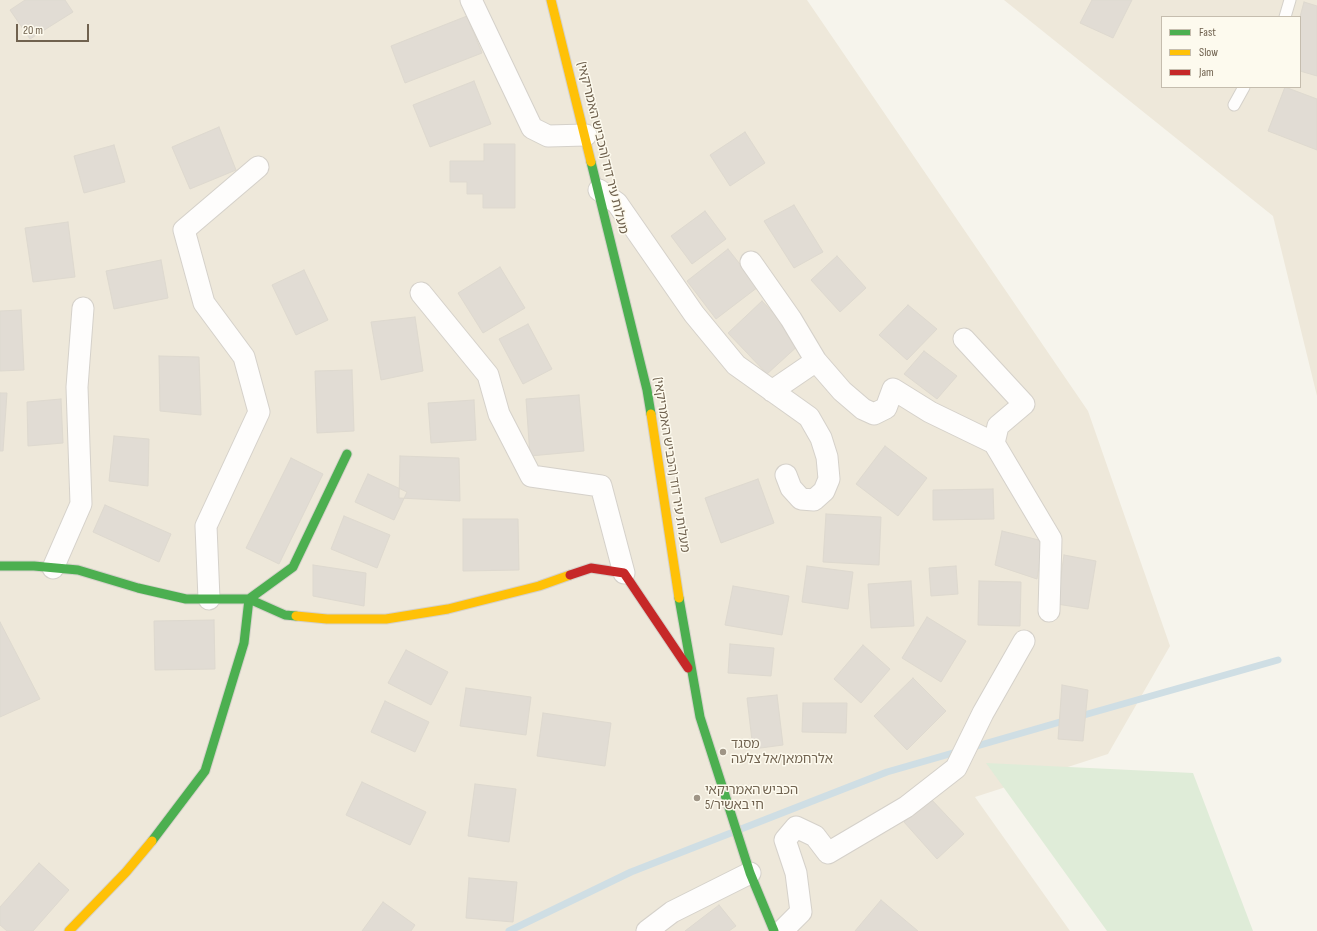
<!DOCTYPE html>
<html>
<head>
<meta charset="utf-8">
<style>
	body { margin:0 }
	#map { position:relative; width:1317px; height:931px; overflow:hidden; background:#f6f4ec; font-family:"Sofia Sans Condensed",sans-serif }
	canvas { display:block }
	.legend { position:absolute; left:1161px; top:16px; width:140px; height:72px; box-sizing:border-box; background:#fdfaee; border:1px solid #c5bdae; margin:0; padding:5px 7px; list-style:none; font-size:12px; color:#70624f }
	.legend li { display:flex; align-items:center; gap:8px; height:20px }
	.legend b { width:20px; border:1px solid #c5bdae }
	.scale { position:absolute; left:16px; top:24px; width:73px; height:18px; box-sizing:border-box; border:2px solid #70624f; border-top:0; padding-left:5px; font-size:12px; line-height:14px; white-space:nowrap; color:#70624f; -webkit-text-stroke:3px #fdfaee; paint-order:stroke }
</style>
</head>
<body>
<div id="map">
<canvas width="1317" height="931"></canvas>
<ul class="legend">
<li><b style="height:5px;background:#4caf50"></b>Fast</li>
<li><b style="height:5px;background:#ffc107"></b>Slow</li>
<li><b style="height:5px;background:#c62828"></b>Jam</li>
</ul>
<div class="scale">20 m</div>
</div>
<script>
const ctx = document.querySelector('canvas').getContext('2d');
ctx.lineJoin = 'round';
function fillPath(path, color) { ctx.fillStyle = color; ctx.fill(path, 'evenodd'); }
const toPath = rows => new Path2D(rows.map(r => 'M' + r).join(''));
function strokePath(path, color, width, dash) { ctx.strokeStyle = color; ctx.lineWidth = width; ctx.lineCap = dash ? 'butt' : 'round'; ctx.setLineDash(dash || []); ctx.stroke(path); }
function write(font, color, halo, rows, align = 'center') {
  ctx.font = font + ' "Sofia Sans Condensed","Noto Sans Hebrew",sans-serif'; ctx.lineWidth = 3; ctx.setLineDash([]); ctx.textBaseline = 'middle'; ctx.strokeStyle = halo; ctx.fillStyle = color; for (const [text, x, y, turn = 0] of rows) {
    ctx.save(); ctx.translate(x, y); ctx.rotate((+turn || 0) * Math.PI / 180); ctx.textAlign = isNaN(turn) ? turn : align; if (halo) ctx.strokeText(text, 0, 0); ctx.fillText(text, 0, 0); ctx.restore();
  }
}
const residential = toPath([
	[0,0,807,0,1088,411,1170,646,1108,754,975,797,1070,931,0,931],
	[1004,0,1317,0,1317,396,1273,216],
	[1162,17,1300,17,1300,87,1162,87]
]);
const green = toPath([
	[986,763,1193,773,1253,931,1107,931]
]);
const stream = toPath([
	[1077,717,1278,660],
	[970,748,1067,720],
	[509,931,631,872,887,772,960,751]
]);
const building = toPath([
	[25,0,65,0,73,12,30,39,10,10,25,0],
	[1092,0,1132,0,1113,38,1080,23,1092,0],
	[1304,2,1317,6,1317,76,1300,71,1300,17,1304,2],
	[467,16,482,53,405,83,391,46,467,16],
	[474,81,491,124,430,147,413,105,474,81],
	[1285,87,1317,99,1317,150,1268,131,1285,87],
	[219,127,236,170,190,189,172,147,219,127],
	[745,132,765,163,730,186,710,155,745,132],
	[484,144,515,144,515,208,483,208,483,194,467,194,467,182,450,182,450,161,484,161,484,144],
	[114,145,125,182,84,193,74,156,114,145],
	[794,205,823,252,794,268,764,221,794,205],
	[705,211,726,239,692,264,671,236,705,211],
	[68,222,75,277,33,282,25,228,68,222],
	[728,249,758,287,716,319,687,281,728,249],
	[837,256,866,288,840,312,811,280,837,256],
	[161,260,168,298,114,309,106,271,161,260],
	[500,267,525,308,483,333,458,293,500,267],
	[304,270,328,320,296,335,272,285,304,270],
	[762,301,801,343,767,374,728,333,762,301],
	[908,305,937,329,907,360,879,335,908,305],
	[21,310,24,370,0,371,0,311,21,310],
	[415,317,423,371,381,380,371,322,415,317],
	[528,324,552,369,523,384,499,339,528,324],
	[924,351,957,376,937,399,904,374,924,351],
	[159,356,199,357,201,415,160,411,159,356],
	[352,370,354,431,317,433,315,371,352,370],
	[0,393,7,393,3,451,0,451,0,393],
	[579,395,584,451,530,456,526,399,579,395],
	[61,399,63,443,28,446,27,402,61,399],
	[474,400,476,440,431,443,428,403,474,400],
	[114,436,149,439,148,486,109,481,114,436],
	[885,446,927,478,898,516,856,484,885,446],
	[400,456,459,458,460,501,399,498,400,456],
	[291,458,323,474,279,564,246,548,291,458],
	[368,474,407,492,394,520,355,502,368,474],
	[758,479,774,523,721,543,705,498,758,479],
	[993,489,994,519,933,520,933,490,993,489],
	[105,505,171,534,159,562,93,532,105,505],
	[826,514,881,517,879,565,823,562,826,514],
	[344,516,390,535,377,568,331,549,344,516],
	[463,519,518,519,519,570,463,571,463,519],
	[1002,531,1043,541,1037,579,995,565,1002,531],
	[1064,555,1096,561,1088,609,1057,604,1064,555],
	[313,565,366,573,364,606,313,596,313,565],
	[807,566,853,572,848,609,802,602,807,566],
	[956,566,958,594,931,596,929,568,956,566],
	[911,581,914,626,871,628,868,584,911,581],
	[979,581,1021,582,1020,626,978,625,979,581],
	[733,586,789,596,782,635,725,625,733,586],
	[927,617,966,641,941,682,902,658,927,617],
	[214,620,215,669,155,670,154,621,214,620],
	[0,622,40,699,0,717,0,622],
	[730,644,774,648,771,676,728,673,730,644],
	[863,645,890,669,861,703,834,679,863,645],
	[406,650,448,672,431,705,388,683,406,650],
	[913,678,946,711,907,750,874,716,913,678],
	[1062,685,1088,690,1083,741,1058,739,1062,685],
	[466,688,531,697,526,735,460,726,466,688],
	[777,695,783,745,753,749,747,698,777,695],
	[385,701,429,722,415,752,371,732,385,701],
	[803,703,847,703,846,733,802,732,803,703],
	[543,713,611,723,605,766,537,756,543,713],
	[362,782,426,812,410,845,346,815,362,782],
	[475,784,516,789,509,842,468,836,475,784],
	[930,798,964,834,937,859,904,822,930,798],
	[39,863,69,890,33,931,7,931,0,925,0,907,39,863],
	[469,878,517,882,513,922,466,918,469,878],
	[881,900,918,931,855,931,881,900],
	[383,902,415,925,411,931,362,931,383,902],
	[719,905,736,926,729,931,685,931,719,905]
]);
const lane = toPath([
	[1285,17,1290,0],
	[1234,105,1244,87]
]);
const street = toPath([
	[471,0,532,128,548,136,586,135],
	[599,190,617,203,694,314,736,365,809,417,821,438,827,457,829,479,824,491,814,500,801,499,791,488,786,475],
	[751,262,791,319,816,361,842,391,863,409,874,414,886,408,893,389,930,412,994,443],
	[421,293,488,375,499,414,531,476,601,486,624,573],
	[964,339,1024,404,998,426,994,443,1051,539,1049,611],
	[772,391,816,361],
	[53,568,81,504,77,387,83,308],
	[209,599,206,526,259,412,244,357,204,303,184,230,258,167],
	[647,931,672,912,750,873],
	[782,931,801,912,796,873,785,840,796,827,815,836,828,853,906,807,956,768,983,713,1024,641]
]);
const fast = toPath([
	[591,162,647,390,651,414],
	[0,566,34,566,78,570,138,588,186,599,249,599,285,615,296,616],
	[679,598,700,717,750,873,774,931],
	[152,841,205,771,244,643,249,599,293,567,347,454]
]);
const slow = toPath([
	[551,0,591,162],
	[651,414,679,598],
	[296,616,327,619,386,619,448,609,539,586,570,575],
	[69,931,126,872,152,841]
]);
const jam = toPath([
	[570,575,591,568,624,573,688,668]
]);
const markers = [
	[723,752,4,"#9f9586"],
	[697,798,4,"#9f9586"]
];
const streetNames = [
	["מעלות עיר דוד (הכביש האמריקאי)",602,148,76],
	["מעלות עיר דוד (הכביש האמריקאי)",671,465,81]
];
const poiNames = [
	["מסגד",731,745],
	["אלרחמאן/אל צלעה",731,760],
	["הכביש האמריקאי",705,791],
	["5/חי באשיר",705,806]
];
fillPath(residential, '#eee8da');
fillPath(green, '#dfecd8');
strokePath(stream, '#cfdee4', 7);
fillPath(building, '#e1dcd4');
strokePath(building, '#ded9cf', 1);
strokePath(lane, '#d5d1ca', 13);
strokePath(street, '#d5d1ca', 23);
strokePath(fast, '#d5d1ca', 11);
strokePath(slow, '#d5d1ca', 11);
strokePath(jam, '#d5d1ca', 11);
strokePath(lane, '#fefdfc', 11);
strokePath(street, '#fefdfc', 21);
strokePath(fast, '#4caf50', 9);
strokePath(slow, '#ffc107', 9);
strokePath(jam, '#c62828', 9);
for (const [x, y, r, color] of markers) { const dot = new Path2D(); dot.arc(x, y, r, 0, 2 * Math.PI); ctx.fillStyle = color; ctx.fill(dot); strokePath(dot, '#fdfaee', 1.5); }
write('13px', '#70624f', '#fdfaee', streetNames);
write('13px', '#70624f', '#fdfaee', poiNames, 'left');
</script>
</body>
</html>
